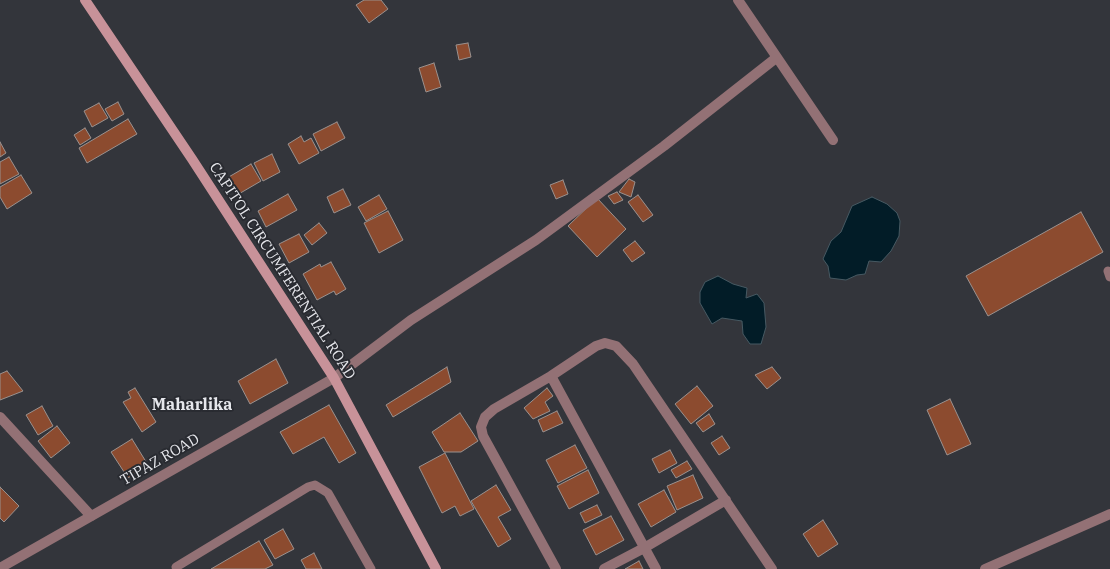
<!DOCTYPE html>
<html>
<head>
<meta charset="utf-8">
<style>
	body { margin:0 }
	canvas { display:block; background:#33353b }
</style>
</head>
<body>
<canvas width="1110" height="569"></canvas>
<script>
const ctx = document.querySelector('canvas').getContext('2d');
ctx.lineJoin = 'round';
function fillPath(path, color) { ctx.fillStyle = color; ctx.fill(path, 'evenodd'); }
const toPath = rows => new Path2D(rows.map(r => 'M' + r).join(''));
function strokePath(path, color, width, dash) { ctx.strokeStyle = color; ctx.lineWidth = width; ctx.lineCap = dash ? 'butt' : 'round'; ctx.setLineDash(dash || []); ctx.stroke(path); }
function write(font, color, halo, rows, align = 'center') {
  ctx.font = font + ' "IBM Plex Serif",serif'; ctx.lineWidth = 4; ctx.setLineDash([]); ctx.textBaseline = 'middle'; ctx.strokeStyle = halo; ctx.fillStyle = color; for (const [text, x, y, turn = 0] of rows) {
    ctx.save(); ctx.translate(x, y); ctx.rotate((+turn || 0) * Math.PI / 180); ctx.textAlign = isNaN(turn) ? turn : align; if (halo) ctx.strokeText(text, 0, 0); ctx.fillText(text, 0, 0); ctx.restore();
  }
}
const water = toPath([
	[872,197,887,204,897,213,900,221,899,236,891,251,881,262,869,261,865,274,857,275,846,280,830,278,828,266,823,259,831,241,841,232,852,206,872,197],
	[718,276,733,284,747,288,746,298,757,294,764,303,766,327,761,344,750,344,743,334,742,321,722,318,712,324,700,303,700,292,705,282,718,276]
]);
const building = toPath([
	[364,0,381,0,388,9,369,23,356,5,364,0],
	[468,43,471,57,459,60,456,45,468,43],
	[434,63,441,87,426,92,419,68,434,63],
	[118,102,124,114,112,121,105,109,118,102],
	[99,103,108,118,92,127,84,111,99,103],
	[128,119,137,134,87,163,79,148,128,119],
	[337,122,345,138,321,151,313,134,337,122],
	[85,128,91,138,80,145,74,135,85,128],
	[301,136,304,142,311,138,319,153,299,164,288,144,301,136],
	[0,142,6,153,0,157,0,142],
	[272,154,280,172,263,181,254,163,272,154],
	[9,157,19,174,0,184,0,162,9,157],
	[251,164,261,181,237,195,227,178,251,164],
	[21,175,32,193,7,209,0,197,0,187,21,175],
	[629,179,635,182,631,197,619,192,629,179],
	[563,180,568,194,556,199,550,185,563,180],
	[343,189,351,205,334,213,327,197,343,189],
	[617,192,623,200,614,204,608,196,617,192],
	[288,194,297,210,266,227,258,211,288,194],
	[379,195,387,209,366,221,358,207,379,195],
	[638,195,653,215,643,222,628,202,638,195],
	[597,198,626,229,597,257,568,226,597,198],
	[388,211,403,240,379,253,364,223,388,211],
	[1081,212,1103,252,988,316,966,276,1081,212],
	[319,223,327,233,312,245,304,235,319,223],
	[299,234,309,252,289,263,279,244,299,234],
	[635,241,645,253,632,262,623,250,635,241],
	[331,262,346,289,336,295,334,291,317,300,303,274,320,264,321,267,331,262],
	[276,359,288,383,250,404,238,381,276,359],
	[447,367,451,382,393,417,386,405,447,367],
	[772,367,781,378,767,389,755,375,772,367],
	[7,371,23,391,0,400,0,374,7,371],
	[697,386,713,406,691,424,675,404,697,386],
	[135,388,156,422,142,432,123,402,131,398,128,392,135,388],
	[547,388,553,396,545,402,550,411,533,419,524,408,547,388],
	[950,399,971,444,947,455,927,410,950,399],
	[329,405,356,453,339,463,324,437,293,454,280,432,329,405],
	[42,406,53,426,38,435,26,415,42,406],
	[557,411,563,423,543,432,538,420,557,411],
	[460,413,478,441,461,452,444,452,432,432,460,413],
	[709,414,715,424,703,432,696,423,709,414],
	[57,426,70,443,51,458,38,441,57,426],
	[722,436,730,448,719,455,711,443,722,436],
	[132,439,148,465,128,478,111,452,132,439],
	[575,445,587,468,558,483,546,460,575,445],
	[670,450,677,463,659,473,652,459,670,450],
	[445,453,474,509,460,516,455,506,442,513,419,467,445,453],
	[687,461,692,469,676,478,671,470,687,461],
	[588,470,599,493,569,509,557,486,588,470],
	[693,475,703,498,677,510,667,486,693,475],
	[496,485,511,510,498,517,511,539,498,547,471,501,496,485],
	[0,487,19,506,4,522,0,518,0,487],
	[664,490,676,512,651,527,638,504,664,490],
	[597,505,602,515,585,523,580,513,597,505],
	[611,516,624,540,596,555,583,530,611,516],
	[823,520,838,544,818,557,803,534,823,520],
	[283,529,294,549,275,559,264,540,283,529],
	[259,541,273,565,265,569,211,569,259,541],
	[314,553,322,569,306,569,301,560,314,553],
	[639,561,643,569,625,569,639,561]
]);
const service = toPath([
	[1108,271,1110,277],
	[176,567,308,487,315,485,328,493,371,569]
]);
const minor = toPath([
	[738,0,833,140],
	[551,376,656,569],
	[334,378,411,320,536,240,664,146,776,58],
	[0,417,91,516],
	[556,569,483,436,481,427,485,417,494,409,551,376,596,346,605,343,616,346,633,364,772,569],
	[604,569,644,548,726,500],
	[985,569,1110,514]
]);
const tertiary = toPath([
	[0,568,334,378]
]);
const secondary = toPath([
	[85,0,192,159,334,378,436,569]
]);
const streetNames = [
	["CAPITOL CIRCUMFERENTIAL ROAD",282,271,57],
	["TIPAZ ROAD",160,460,-30]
];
const neighbourhoodNames = [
	["Maharlika",192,405]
];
fillPath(water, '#021c27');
strokePath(water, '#465962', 1);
fillPath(building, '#8c4b2f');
strokePath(building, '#9a918e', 1);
strokePath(service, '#937175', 9);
strokePath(minor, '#937175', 10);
strokePath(tertiary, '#937175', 10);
strokePath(secondary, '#c89299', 10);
write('15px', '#e6e7ec', '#292b31', streetNames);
write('bold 16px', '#e6e7ec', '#292b31', neighbourhoodNames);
</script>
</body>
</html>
